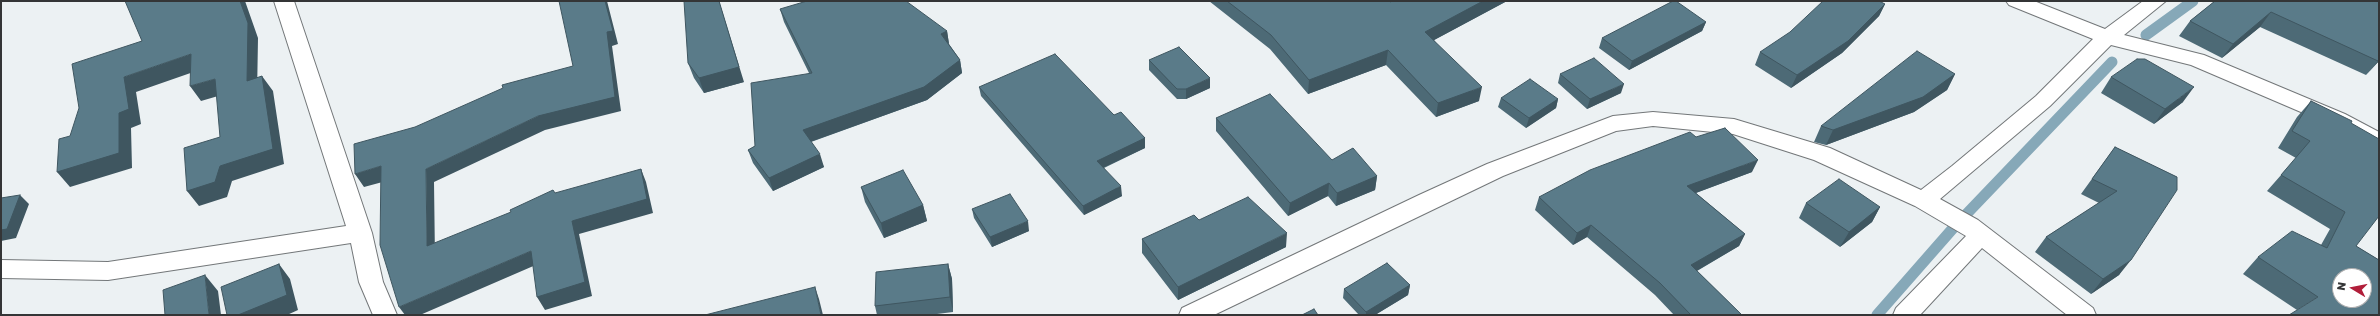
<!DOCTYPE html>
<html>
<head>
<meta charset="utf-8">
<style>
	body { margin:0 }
	#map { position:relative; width:2380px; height:316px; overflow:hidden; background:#ecf1f3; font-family:"Golos Text",sans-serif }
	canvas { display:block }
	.frame { position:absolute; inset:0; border:2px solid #343536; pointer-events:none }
	.north { position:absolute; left:2332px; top:268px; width:40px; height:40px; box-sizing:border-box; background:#fff; border:1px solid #aeaeaf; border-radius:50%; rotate:280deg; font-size:11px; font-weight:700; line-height:16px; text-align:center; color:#343536 }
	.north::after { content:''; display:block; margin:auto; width:14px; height:18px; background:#b11e3a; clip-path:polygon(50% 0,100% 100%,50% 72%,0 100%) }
</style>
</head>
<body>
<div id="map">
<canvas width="2380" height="316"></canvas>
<div class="frame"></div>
<div class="north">N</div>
</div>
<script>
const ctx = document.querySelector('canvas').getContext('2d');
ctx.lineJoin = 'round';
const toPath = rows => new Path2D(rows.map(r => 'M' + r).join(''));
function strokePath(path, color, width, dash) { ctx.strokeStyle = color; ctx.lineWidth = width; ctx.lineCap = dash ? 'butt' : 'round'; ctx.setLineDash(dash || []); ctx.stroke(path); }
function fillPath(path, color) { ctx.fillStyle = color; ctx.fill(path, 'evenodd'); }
const stream = toPath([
	[2146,35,2193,1],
	[1877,315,1955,226,2112,62]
]);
const minor = toPath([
	[274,1,294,1,372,233,383,282,397,315,373,315,359,282,351,243,108,280,1,278,1,260,108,262,346,226,274,1],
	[2006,1,2034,1,2105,29,2143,1,2166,1,2124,35,2204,55,2345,114,2379,132,2379,149,2329,124,2191,65,2111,45,2050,106,1940,199,1978,220,2093,308,2096,315,2067,315,1982,248,1920,315,1893,315,1896,308,1966,236,1915,206,1814,160,1733,134,1653,126,1616,131,1503,176,1214,315,1179,315,1182,308,1419,195,1487,164,1613,116,1653,112,1734,119,1830,148,1921,190,1952,166,2036,96,2093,39,2009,5,2006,1]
]);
const wall = toPath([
	[1209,1,1389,1,1390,2,1392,1,1507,1,1434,40,1479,101,1436,117,1386,65,1308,94,1270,49],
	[2215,1,2379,1,2379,61,2366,75,2260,27,2222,58,2179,36,2190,21],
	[1885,4,1879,16,1842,53,1791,88,1755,65,1760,52],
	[780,9,947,31,949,44,960,60,962,73,927,100,811,142,824,167,773,191,753,163,748,150,755,146,809,73,784,22],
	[1706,22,1702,31,1629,70,1599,48,1602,38],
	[1149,60,1210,88,1186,99,1177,99,1149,70],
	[688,63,744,82,704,93,694,78],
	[1560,74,1621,93,1587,109,1558,83],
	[1955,74,1947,90,1914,112,1826,145,1814,142,1821,126],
	[2111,77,2183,102,2154,124,2101,93],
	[979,87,1114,115,1145,138,1145,148,1104,168,1122,196,1084,215,981,96],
	[1501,98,1558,99,1556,108,1526,128,1498,107],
	[2311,101,2351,123,2356,246,2379,260,2297,310,2243,274,2258,257,2321,245,2330,229,2267,191,2296,158,2278,148,2297,117],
	[1216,118,1377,176,1375,190,1336,206,1328,196,1288,216,1216,131],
	[1696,137,1752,172,1696,193,1745,234,1739,246,1697,271,1742,315,1674,315,1655,295,1587,237,1573,245,1535,210,1539,197],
	[2115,147,2177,177,2119,275,2091,294,2035,252,2046,237,2099,203,2081,194],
	[861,187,923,205,927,221,884,238,865,202],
	[1806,203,1880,207,1872,222,1840,247,1799,218],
	[972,209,1029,231,992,247,974,218],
	[1199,220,1286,247,1178,300,1142,253,1142,239],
	[948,264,952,279,953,312,929,315,877,315,875,306],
	[1410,285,1408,295,1375,315,1359,315,1343,298,1344,289]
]);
const shadedWall = toPath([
	[240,1,245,1,258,38,257,96,247,81],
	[605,1,607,1,618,44,612,46,621,111,545,130,434,182,435,260,427,246,426,169,538,116,607,32],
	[719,1,744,82,704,93,699,78],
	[1483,1,1507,1,1423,46,1425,32],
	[1885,4,1879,16,1842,53,1791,88,1797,75],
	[2271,12,2260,27,2222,58,2233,44],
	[1706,22,1702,31,1629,70,1632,61],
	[947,31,949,44,941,34],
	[1388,50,1386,65,1308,94,1309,80],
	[191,54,202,69,136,92,141,124,131,128,132,168,70,187,57,172,119,113,124,77],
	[960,60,962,73,927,100,807,143,803,130],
	[2379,60,2379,61,2366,75],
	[1955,74,1947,90,1914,112,1826,145,1833,130],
	[262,76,273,91,284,164,232,181,227,197,199,206,187,191,220,166],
	[1210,78,1210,88,1186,99,1186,89],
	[215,79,225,94,201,101,190,86],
	[1624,84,1621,93,1587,109,1590,99],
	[1482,87,1479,101,1436,117,1438,103],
	[2194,87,2183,102,2154,124,2165,109],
	[1558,99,1556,108,1526,128,1529,118],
	[1145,138,1145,148,1098,170,1097,161],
	[820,154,824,167,773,191,769,178],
	[1758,160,1752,172,1682,198,1687,186],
	[381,166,390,180,364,187,355,174],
	[641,169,646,182,653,213,579,234,592,296,545,310,537,297,572,221],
	[1377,176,1375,190,1336,206,1337,193],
	[1329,183,1328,196,1288,216,1290,203],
	[1121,186,1122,196,1084,215,1083,206],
	[20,195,29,204,16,238,1,241,1,230],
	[923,205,927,221,884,238,881,223],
	[1880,207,1872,222,1840,247,1849,232],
	[1028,221,1029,231,992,247,990,237],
	[1591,225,1587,237,1573,245,1577,233],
	[1287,233,1286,247,1178,300,1178,287],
	[1745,234,1739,246,1686,277,1691,265],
	[531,251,538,264,420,315,405,315,399,307],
	[2131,260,2119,275,2091,294,2103,279],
	[279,264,290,279,298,310,287,315,238,315],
	[948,264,952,279,953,312,950,297],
	[205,275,218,291,221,315,209,315],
	[1410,285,1408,295,1375,315,1366,315,1366,312],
	[815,287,819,299,823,315,821,315]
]);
const building = toPath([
	[125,1,240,1,248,23,247,81,262,76,273,149,220,166,215,182,187,191,184,148,220,137,215,79,190,86,191,54,124,77,129,109,119,113,119,153,57,172,59,139,70,136,79,108,72,64,142,41,125,1],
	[559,1,605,1,613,31,607,32,615,97,538,116,426,169,427,246,511,212,510,210,553,190,555,193,641,169,647,199,572,221,585,282,537,297,531,251,399,307,380,245,381,166,355,174,354,144,415,127,503,88,502,85,573,66,559,1],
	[684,1,719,1,739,67,699,78,688,63,684,1],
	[807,1,906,1,947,31,941,34,960,60,924,87,803,130,820,154,769,178,748,150,755,146,751,83,812,73,780,9,807,1],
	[1227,1,1389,1,1390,2,1392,1,1483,1,1425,32,1482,87,1438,103,1388,50,1309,80,1271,35,1227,1],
	[1673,1,1676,1,1706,22,1632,61,1602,38,1673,1],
	[1823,1,1879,1,1885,4,1848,41,1797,75,1760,52,1790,32,1823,1],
	[2215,1,2379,1,2379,60,2378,61,2271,12,2233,44,2190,21,2215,1],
	[1179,47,1210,78,1186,89,1177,89,1149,60,1179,47],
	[1917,51,1955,74,1923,97,1833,130,1821,126,1917,51],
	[1055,54,1114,115,1121,112,1145,138,1097,161,1121,186,1083,206,979,87,1055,54],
	[1594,58,1624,84,1590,99,1560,74,1594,58],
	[2137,59,2145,59,2194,87,2165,109,2111,77,2137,59],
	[1530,79,1558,99,1529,118,1501,98,1530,79],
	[1270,94,1332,160,1353,148,1377,176,1337,193,1329,183,1290,203,1216,118,1270,94],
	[2311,101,2352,121,2351,123,2379,139,2379,216,2356,246,2379,260,2379,315,2289,315,2318,297,2258,257,2292,231,2327,248,2345,212,2281,175,2310,141,2292,131,2311,101],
	[2340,276,2364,276,2364,300,2340,300,2340,276],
	[1725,128,1758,160,1687,186,1745,234,1691,265,1742,315,1691,315,1660,283,1591,225,1577,233,1539,197,1590,170,1690,132,1696,137,1725,128],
	[2115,147,2177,177,2177,190,2131,260,2103,279,2046,237,2117,191,2092,179,2115,147],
	[903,170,923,205,881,223,861,187,903,170],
	[1839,179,1880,207,1849,232,1806,203,1839,179],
	[1010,194,1028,221,990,237,972,209,1010,194],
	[20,195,7,229,1,230,1,198,20,195],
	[1248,197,1287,233,1178,287,1142,239,1194,215,1199,220,1248,197],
	[1387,263,1410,285,1366,312,1344,289,1387,263],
	[279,264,287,295,238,315,227,315,221,287,279,264],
	[948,264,950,297,875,306,876,272,948,264],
	[205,275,209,315,165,315,163,290,205,275],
	[815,287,821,315,705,315,815,287],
	[1314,309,1318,315,1302,315,1314,309]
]);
strokePath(stream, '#86a8b8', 11);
strokePath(minor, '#737779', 2);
fillPath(minor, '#fff');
fillPath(wall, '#4d6a76');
fillPath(shadedWall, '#3f5660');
fillPath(building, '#5a7b89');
strokePath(building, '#3f5660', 1);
</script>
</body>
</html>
